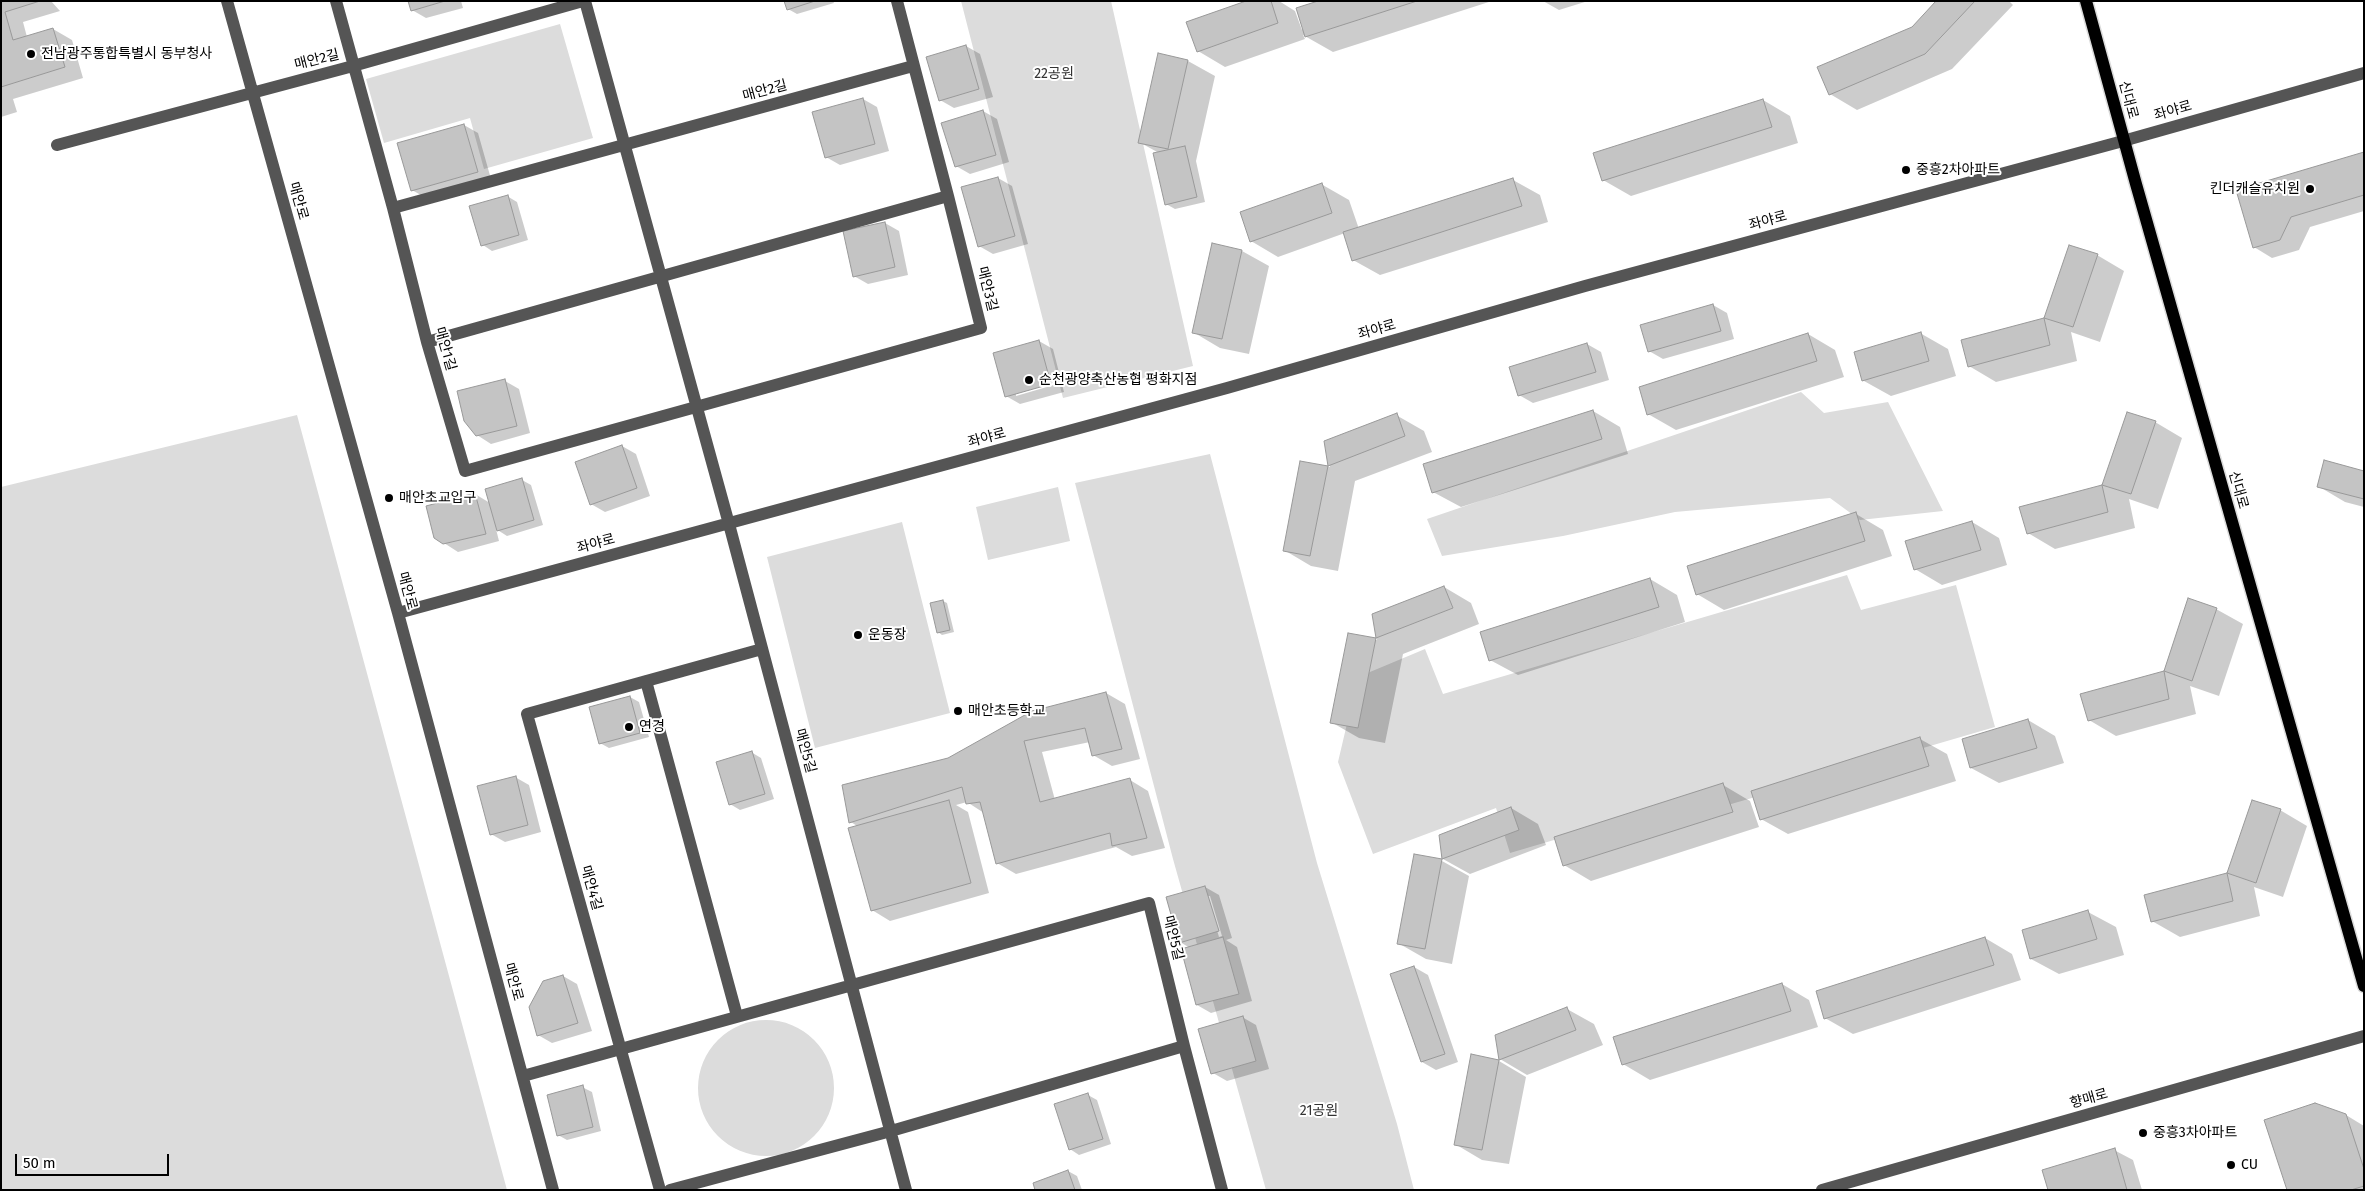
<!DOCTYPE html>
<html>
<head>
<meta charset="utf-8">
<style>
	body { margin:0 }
	#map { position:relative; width:2365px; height:1191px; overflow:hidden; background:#fff; font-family:"Fira Sans",sans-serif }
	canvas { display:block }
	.frame { position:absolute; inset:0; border:2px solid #000; pointer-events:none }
	.scale { position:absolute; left:15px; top:1154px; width:154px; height:22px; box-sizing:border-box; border:2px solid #000; border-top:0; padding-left:6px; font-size:15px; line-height:18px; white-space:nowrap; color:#000; -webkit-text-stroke:4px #fff; paint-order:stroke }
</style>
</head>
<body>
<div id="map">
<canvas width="2365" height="1191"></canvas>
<div class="frame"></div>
<div class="scale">50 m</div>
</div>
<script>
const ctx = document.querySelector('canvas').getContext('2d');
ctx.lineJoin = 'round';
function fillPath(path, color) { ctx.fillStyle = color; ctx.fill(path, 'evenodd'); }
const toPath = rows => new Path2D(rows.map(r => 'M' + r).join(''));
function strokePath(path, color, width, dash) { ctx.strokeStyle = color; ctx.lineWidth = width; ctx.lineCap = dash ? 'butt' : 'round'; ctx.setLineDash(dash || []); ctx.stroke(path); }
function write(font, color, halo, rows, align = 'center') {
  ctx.font = font + ' "Fira Sans","Noto Sans KR",sans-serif'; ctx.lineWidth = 4; ctx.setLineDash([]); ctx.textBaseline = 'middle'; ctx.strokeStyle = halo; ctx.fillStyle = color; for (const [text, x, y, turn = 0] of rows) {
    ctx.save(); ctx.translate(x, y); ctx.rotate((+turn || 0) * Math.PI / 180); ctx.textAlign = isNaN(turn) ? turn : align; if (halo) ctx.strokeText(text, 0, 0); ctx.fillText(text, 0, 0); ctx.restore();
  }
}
const green = toPath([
	[961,1,1111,1,1193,366,1063,398],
	[560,24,593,138,484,169,470,118,384,143,366,79],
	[1801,392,1824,413,1888,402,1943,511,1860,520,1830,498,1675,512,1563,536,1442,556,1427,519],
	[297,415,507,1190,1,1190,1,487],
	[1210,454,1317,863,1397,1124,1414,1190,1266,1190,1173,859,1075,483],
	[1058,487,1070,541,988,560,976,507],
	[902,522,950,713,815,748,767,557],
	[1847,575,1861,610,1956,585,1995,727,1721,807,1720,791,1510,853,1496,808,1373,854,1338,762,1358,677,1425,649,1443,694],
	'698 1088a68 68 0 1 1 136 0a68 68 0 1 1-136 0Z'
]);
const shadow = toPath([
	[1,1,51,1,60,11,23,22,27,37,53,29,72,40,83,78,13,99,17,112,1,117],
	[409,1,461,1,463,8,426,18,412,10],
	[786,1,833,1,834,3,797,14,788,9],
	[1249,1,1279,1,1295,11,1302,30,1322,1,1492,1,1333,52,1303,35,1305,39,1225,67,1198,51],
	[1543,1,1588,1,1559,10],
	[1937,1,2009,1,2013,5,1952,69,1857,110,1830,94,1912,28],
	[966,46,980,54,993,97,954,108,940,100],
	[1188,61,1215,76,1196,161,1205,202,1175,209,1166,204,1159,153,1139,142],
	[863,99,877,107,889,151,840,165,826,157],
	[1763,100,1790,116,1798,143,1631,196,1603,180],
	[983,111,997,119,1009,162,970,174,956,166],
	[464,125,478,133,491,179,426,198,412,190],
	[2364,153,2364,211,2310,227,2299,250,2272,258,2254,247],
	[998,178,1012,186,1028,244,993,254,979,246],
	[1513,180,1540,195,1548,222,1380,275,1353,260,1345,233,1278,257,1251,241,1321,184,1349,200,1359,229],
	[507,196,517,202,528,240,492,251,483,245],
	[885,223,899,231,908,275,868,284,854,276],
	[2070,246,2097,255,2124,271,2100,342,2071,332,2077,361,1996,382,1969,366,1963,341,2045,319],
	[1242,251,1269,266,1249,354,1220,348,1193,332],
	[1713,305,1727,313,1734,339,1663,359,1649,351],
	[1920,333,1948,349,1956,376,1891,396,1864,381],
	[1808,334,1835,350,1844,377,1676,430,1648,414],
	[1039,341,1053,349,1064,392,1020,404,1006,396],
	[1057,381,1057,384,1016,396,1016,393],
	[1587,344,1601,352,1609,380,1533,403,1519,395],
	[505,381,519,389,530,433,491,444,477,435],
	[1593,411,1620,427,1628,454,1461,507,1433,492],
	[2128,413,2155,422,2182,438,2158,509,2129,499,2135,528,2055,549,2028,533,2021,508,2103,486],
	[1396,415,1424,431,1432,452,1355,481,1338,571,1311,566,1284,550,1301,462,1330,467,1326,442],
	[622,446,636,454,650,496,605,512,591,504],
	[2364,472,2364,507,2345,502,2318,486],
	[522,480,531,485,543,525,507,536,496,529,499,541,458,552,444,543,475,494,490,503],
	[1856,514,1883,530,1892,556,1724,610,1697,594],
	[1972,522,1999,538,2007,565,1942,585,1915,569],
	[1650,579,1677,595,1685,622,1518,675,1490,660],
	[1444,587,1471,603,1479,624,1403,654,1385,743,1359,738,1331,722,1349,634,1377,640,1373,614],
	[2189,600,2216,609,2243,624,2219,696,2190,686,2196,714,2116,736,2089,720,2082,695,2165,672],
	[943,601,947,603,954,632,942,635,938,632],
	[1106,693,1125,704,1140,759,1112,766,1093,755,1090,742,1042,752,1055,800,1130,780,1148,791,1165,848,1132,856,1116,847,1016,874,997,863,984,813,967,802,956,805,968,812,989,893,890,921,872,910,857,826,851,822,949,759],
	[630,697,639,702,649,737,609,748,600,743],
	[2028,720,2055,736,2064,763,1999,783,1971,768],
	[1920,739,1947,754,1956,781,1788,834,1761,819],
	[751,752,761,758,774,799,740,810,730,804],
	[515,777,529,785,541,832,505,842,491,834],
	[1723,785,1750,801,1759,827,1591,881,1564,865],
	[2253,801,2280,810,2307,826,2283,897,2254,887,2260,916,2180,937,2152,921,2146,896,2228,874],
	[1511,808,1538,824,1546,845,1470,874,1443,859,1440,836],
	[1415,856,1442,861,1469,876,1452,964,1426,959,1398,943],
	[1205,887,1219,895,1232,938,1226,940,1237,947,1252,1001,1211,1013,1197,1005,1182,950,1190,948,1180,942],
	[1207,896,1210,896,1222,936,1219,937],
	[2088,912,2116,927,2124,955,2059,974,2031,959,2023,931],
	[1985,938,2012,954,2021,980,1853,1034,1825,1018],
	[1414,967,1428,975,1458,1062,1436,1070,1422,1062],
	[563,976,577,984,592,1031,552,1043,538,1035],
	[1782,984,1809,1000,1818,1027,1650,1080,1623,1064],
	[1567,1009,1594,1024,1603,1045,1527,1075,1500,1059],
	[1242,1017,1256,1025,1269,1069,1227,1081,1213,1073],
	[1499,1061,1526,1077,1509,1164,1482,1160,1455,1144],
	[582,1087,592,1092,601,1131,567,1140,558,1135],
	[1088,1095,1097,1100,1111,1144,1079,1155,1070,1149],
	[2346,1115,2364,1126,2364,1190,2288,1190],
	[2114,1150,2133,1160,2142,1190,2049,1190],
	[1068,1171,1077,1176,1082,1190,1037,1190]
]);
const building = toPath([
	[1,1,40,1,5,12,13,40,53,28,65,67,1,87,1,1],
	[408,1,445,1,411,11,408,1],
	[784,1,815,1,787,10,784,1],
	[1246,1,1271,1,1278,23,1197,52,1186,22,1246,1],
	[1318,1,1417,1,1305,37,1296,8,1318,1],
	[1936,1,1975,1,1925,54,1829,95,1817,67,1912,27,1936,1],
	[966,45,979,89,939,101,926,57,966,45],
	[1158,53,1188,60,1168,149,1138,143,1158,53],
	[863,98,875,144,825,158,812,112,863,98],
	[1763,99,1772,127,1602,181,1593,153,1763,99],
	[983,110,996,155,955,167,941,123,983,110],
	[464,124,478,172,411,191,397,143,464,124],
	[1185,146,1197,197,1165,205,1153,153,1185,146],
	[2364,152,2364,195,2291,217,2280,240,2253,248,2236,190,2364,152],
	[998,177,1015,236,978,247,961,187,998,177],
	[1513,178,1522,206,1352,261,1343,232,1513,178],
	[1322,183,1332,213,1250,242,1240,212,1322,183],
	[508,195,519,235,481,246,469,206,508,195],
	[885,222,895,267,853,277,843,231,885,222],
	[1212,243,1242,250,1222,339,1192,333,1212,243],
	[2069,245,2098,254,2073,327,2044,318,2069,245],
	[1713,304,1721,331,1648,352,1640,325,1713,304],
	[2044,318,2050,345,1968,367,1961,340,2044,318],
	[1921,332,1929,361,1862,381,1854,352,1921,332],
	[1808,333,1817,361,1647,415,1639,387,1808,333],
	[1039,340,1051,384,1005,397,993,353,1039,340],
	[1587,343,1596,372,1518,396,1509,367,1587,343],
	[505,379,517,426,476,436,464,421,457,391,505,379],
	[1593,410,1602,439,1432,493,1423,464,1593,410],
	[2127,412,2156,421,2131,494,2102,485,2127,412],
	[1397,413,1405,436,1328,466,1324,441,1397,413],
	[622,445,637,488,590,505,575,462,622,445],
	[2324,460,2364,471,2364,499,2317,487,2324,460],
	[1300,461,1328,466,1310,556,1283,551,1300,461],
	[522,478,534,520,497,531,485,489,522,478],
	[2102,485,2108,512,2027,534,2019,507,2102,485],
	[475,493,486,534,443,544,434,538,426,506,475,493],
	[1856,512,1865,541,1696,595,1687,566,1856,512],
	[1972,521,1981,550,1914,570,1905,541,1972,521],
	[1650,578,1659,607,1489,661,1480,632,1650,578],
	[1444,586,1453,608,1376,638,1372,614,1444,586],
	[2188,598,2217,608,2192,681,2164,671,2188,598],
	[943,600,950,630,937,633,930,603,943,600],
	[1348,633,1376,638,1358,728,1330,723,1348,633],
	[2164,671,2169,699,2088,721,2080,694,2164,671],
	[1106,692,1122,749,1092,756,1085,728,1024,741,1040,802,1130,778,1147,838,1112,846,1110,833,996,864,980,802,966,804,962,787,849,823,842,785,948,758,1032,711,1106,692],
	[630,696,640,733,599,744,589,707,630,696],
	[2028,719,2037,748,1970,768,1962,739,2028,719],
	[1920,737,1929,766,1760,820,1751,791,1920,737],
	[752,751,765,794,729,805,716,762,752,751],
	[516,776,528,825,490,835,477,786,516,776],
	[1723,783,1733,812,1563,866,1554,837,1723,783],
	[949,800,971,883,871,911,848,828,949,800],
	[2252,800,2281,809,2256,883,2227,873,2252,800],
	[1511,807,1519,830,1442,859,1439,835,1511,807],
	[1414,854,1442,859,1425,949,1397,944,1414,854],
	[2227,873,2233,901,2151,922,2144,895,2227,873],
	[1205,886,1219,931,1179,943,1166,897,1205,886],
	[2088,910,2097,939,2030,959,2022,930,2088,910],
	[1223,937,1239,994,1196,1005,1181,949,1223,937],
	[1985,937,1994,965,1824,1019,1816,991,1985,937],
	[1414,966,1445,1054,1421,1062,1390,974,1414,966],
	[563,975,578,1023,537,1036,529,1007,543,981,563,975],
	[1782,983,1791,1011,1622,1065,1613,1037,1782,983],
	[1567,1007,1576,1030,1499,1060,1495,1035,1567,1007],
	[1243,1016,1256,1061,1211,1074,1198,1029,1243,1016],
	[1471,1054,1499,1060,1482,1150,1454,1145,1471,1054],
	[583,1085,593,1127,557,1136,547,1095,583,1085],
	[1088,1093,1103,1139,1069,1150,1054,1104,1088,1093],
	[2315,1103,2346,1114,2364,1169,2364,1186,2351,1190,2287,1190,2264,1120,2315,1103],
	[2115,1148,2127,1190,2048,1190,2042,1170,2115,1148],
	[1068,1170,1075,1190,1035,1190,1033,1183,1068,1170]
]);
const minor = toPath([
	[227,1,398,613,553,1190],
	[336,1,393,208,427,342,465,471,981,328,948,196,897,1],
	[585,1,729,524,906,1190],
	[57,145,353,66,583,1],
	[393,208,913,66],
	[427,342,948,196],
	[398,613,1227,388,1585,286,2123,141,2364,73],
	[646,681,737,1016],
	[523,1076,1149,903,1184,1046,1222,1190],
	[660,1190,527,714,762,649],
	[670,1190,891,1131,1184,1046],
	[1822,1190,2364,1036]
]);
const major = toPath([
	[2086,1,2136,184,2364,986]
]);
const markers = [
	[31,54,5,"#000"],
	[1906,170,5,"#000"],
	[2310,189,5,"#000"],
	[1029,380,5,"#000"],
	[389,498,5,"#000"],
	[858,635,5,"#000"],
	[958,711,5,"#000"],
	[629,727,5,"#000"],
	[2143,1133,5,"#000"],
	[2231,1165,5,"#000"]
];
const poiNames = [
	["전남광주통합특별시 동부청사",41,54],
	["중흥2차아파트",1916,170],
	["킨더캐슬유치원",2300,189,"right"],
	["순천광양축산농협 평화지점",1039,380],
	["매안초교입구",399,498],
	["운동장",868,635],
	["매안초등학교",968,711],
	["연경",639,727],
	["중흥3차아파트",2153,1133],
	["CU",2241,1165]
];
const streetNames = [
	["매안2길",317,60,-14],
	["매안2길",765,91,-15],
	["신대로",2128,100,75],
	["좌야로",2173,111,-16],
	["매안로",298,201,74],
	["좌야로",1768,221,-15],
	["매안3길",987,289,76],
	["좌야로",1377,330,-16],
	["매안1길",445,349,74],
	["좌야로",987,438,-15],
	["신대로",2238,490,74],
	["좌야로",596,544,-15],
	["매안로",407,591,75],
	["매안5길",805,751,75],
	["매안4길",591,888,74],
	["매안5길",1173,938,76],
	["매안로",513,982,75],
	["향매로",2089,1099,-16]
];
const parkNames = [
	["22공원",1054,74],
	["21공원",1319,1111]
];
fillPath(green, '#dcdcdc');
fillPath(shadow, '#0003');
fillPath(building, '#c4c4c4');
strokePath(building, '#999', 1);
strokePath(major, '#dbdbdb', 15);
strokePath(minor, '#555', 12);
strokePath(major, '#000', 12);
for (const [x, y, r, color] of markers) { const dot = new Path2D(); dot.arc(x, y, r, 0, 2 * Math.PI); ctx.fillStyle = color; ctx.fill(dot); strokePath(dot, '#fff', 2); }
write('14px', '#000', '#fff', poiNames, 'left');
write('14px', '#000', '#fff', streetNames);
write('14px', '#333', '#fff', parkNames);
</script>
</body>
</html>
